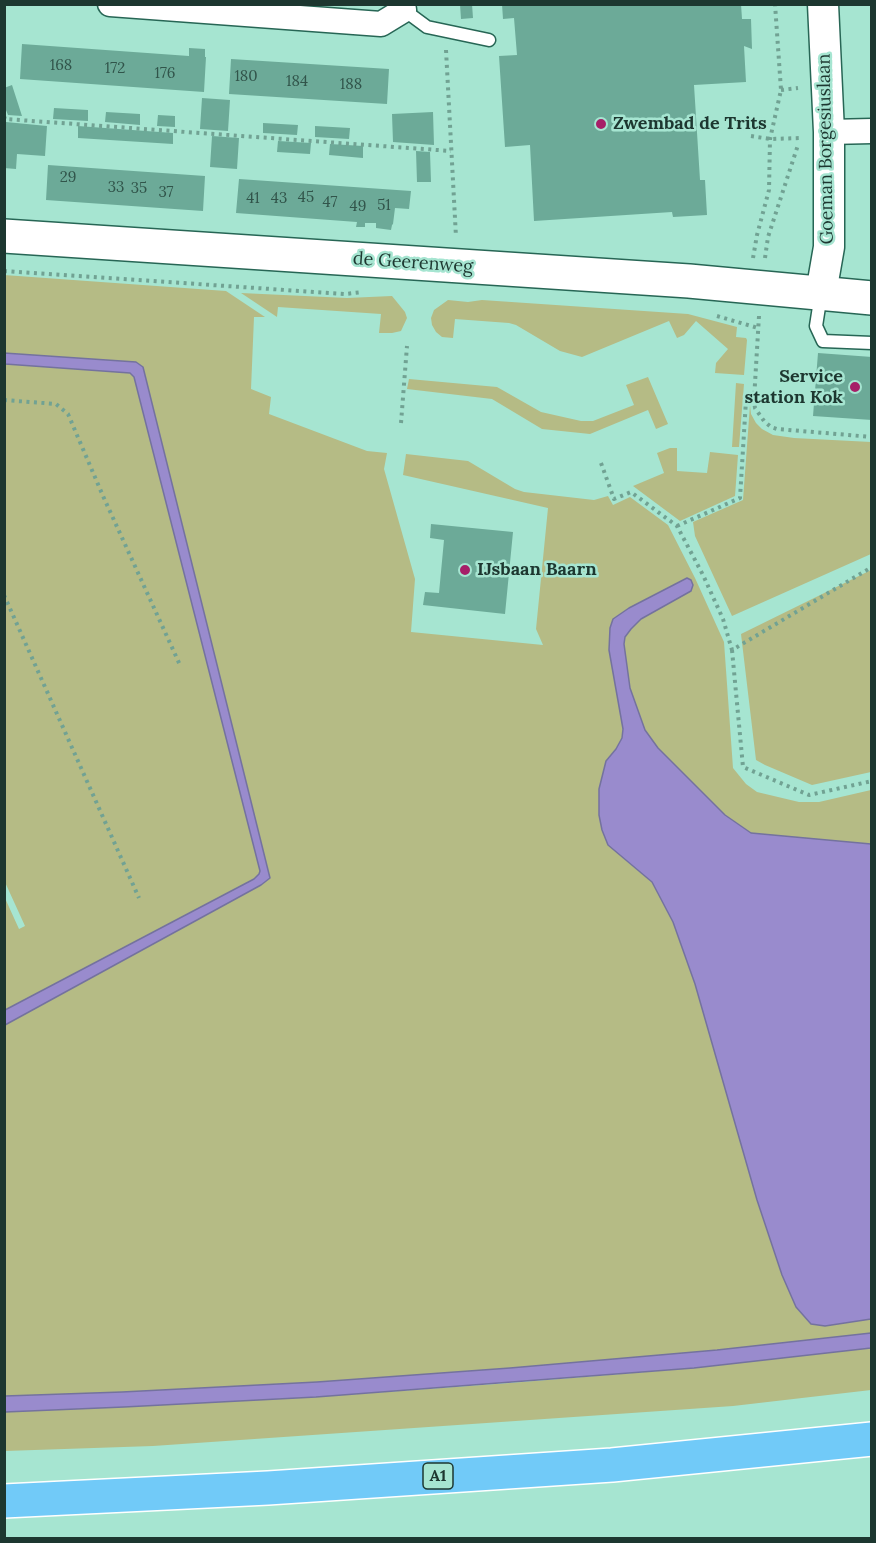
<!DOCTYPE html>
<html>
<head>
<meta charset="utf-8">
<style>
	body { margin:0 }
	#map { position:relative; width:876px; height:1543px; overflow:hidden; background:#a6e5d1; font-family:Lora,serif }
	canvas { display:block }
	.frame { position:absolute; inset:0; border:6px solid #1d3730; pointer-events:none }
</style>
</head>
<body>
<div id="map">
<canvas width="876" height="1543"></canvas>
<div class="frame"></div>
</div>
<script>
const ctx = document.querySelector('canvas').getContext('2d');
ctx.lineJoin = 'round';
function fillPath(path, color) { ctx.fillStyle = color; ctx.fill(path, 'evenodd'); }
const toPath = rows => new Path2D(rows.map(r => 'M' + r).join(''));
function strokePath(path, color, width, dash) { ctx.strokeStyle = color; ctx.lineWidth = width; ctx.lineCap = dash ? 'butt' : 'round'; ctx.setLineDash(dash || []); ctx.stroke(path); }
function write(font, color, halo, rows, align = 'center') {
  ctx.font = font + ' Lora,serif'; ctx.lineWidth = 5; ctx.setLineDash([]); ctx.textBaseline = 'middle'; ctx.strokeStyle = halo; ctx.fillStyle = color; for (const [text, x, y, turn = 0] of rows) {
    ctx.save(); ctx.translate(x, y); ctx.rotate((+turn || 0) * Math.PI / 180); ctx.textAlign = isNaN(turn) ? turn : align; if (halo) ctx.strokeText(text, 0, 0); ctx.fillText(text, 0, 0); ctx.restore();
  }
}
const green = toPath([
	[4,275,226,291,265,317,254,317,251,389,271,397,269,414,367,451,387,453,384,469,415,579,411,632,543,645,536,629,548,508,403,475,406,454,468,461,515,489,524,492,594,500,608,496,613,505,630,497,668,525,695,578,724,642,733,768,746,784,757,792,799,802,819,802,871,790,871,844,751,833,725,815,658,748,644,730,630,688,624,644,625,637,631,629,641,619,691,591,610,628,609,650,612,667,623,729,622,738,616,749,606,761,623,858,652,882,673,922,695,984,796,1307,811,1324,825,1326,871,1319,871,1333,717,1350,510,1368,317,1382,122,1392,5,1396,5,1025,261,885,270,878,143,367,136,362,5,353],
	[241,293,347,298,392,296,405,312,407,318,401,331,392,333,379,333,381,314,278,307,277,317],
	[448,300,468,302,482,300,688,314,737,327,736,337,746,338,747,340,744,375,715,373,716,363,728,349,696,321,684,335,677,338,669,321,582,357,560,351,516,325,509,323,455,319,453,338,442,337,436,332,432,325,431,318,434,310],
	[5,364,130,373,134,377,260,871,259,874,254,879,5,1010,4,896,19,929,25,926,4,880],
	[648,377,668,424,656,429,648,410,590,434,542,429,492,399,407,389,409,379,497,387,541,412,581,421,593,421,634,405,626,385],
	[736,383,744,384,739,447,732,447],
	[750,405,751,414,756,423,762,429,773,435,794,438,871,442,871,554,732,616,695,536,693,522,743,500],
	[670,448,677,448,677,471,707,473,710,452,738,455,735,496,680,521,633,486,664,473,657,453],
	[871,570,871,772,812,785,765,765,756,760,741,634],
	[871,1348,871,1390,733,1406,153,1446,5,1451,4,1412,124,1407,316,1397,510,1383,694,1368]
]);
const water = toPath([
	[4,353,136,362,143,367,270,878,261,885,5,1025,5,1010,254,879,259,874,260,871,134,377,130,373,5,364,4,353],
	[687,578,691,580,693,585,691,591,641,619,631,629,625,637,624,644,630,688,645,730,658,748,725,815,751,833,871,844,871,1319,825,1326,811,1324,796,1307,782,1275,757,1200,695,984,673,922,652,882,608,845,602,830,599,815,599,789,606,761,616,749,622,738,623,729,612,667,609,650,610,628,613,619,629,608,687,578],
	[871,1333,871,1348,694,1368,316,1397,124,1407,5,1412,5,1396,122,1392,317,1382,510,1368,717,1350,871,1333]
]);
const building = toPath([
	[460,4,472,4,473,18,461,19],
	[502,4,741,4,742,19,751,19,752,49,744,46,746,82,694,85,700,180,705,180,707,215,673,217,672,212,534,221,530,145,505,147,499,56,517,55,514,18,503,19],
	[22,44,189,56,189,48,205,49,205,57,206,57,204,92,20,79],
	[231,59,389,69,387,104,229,94],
	[12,85,22,116,8,115,4,105,4,88],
	[202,98,230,100,228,131,200,129],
	[54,108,88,110,88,121,53,119],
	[106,112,140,114,140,125,105,122],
	[433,112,434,145,393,142,392,114],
	[158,115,175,116,175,127,157,126],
	[6,122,47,126,45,156,17,154,16,169,4,168],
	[263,123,298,125,297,135,263,133],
	[78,126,173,133,173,144,78,138],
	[315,126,350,128,349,139,315,137],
	[212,136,239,138,237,169,210,167],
	[278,141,311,143,310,154,277,152],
	[330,144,363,146,363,158,329,155],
	[416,151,430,152,431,182,417,182],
	[48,165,205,176,203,211,46,200],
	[239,179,411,191,409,209,395,208,393,224,392,225,391,230,376,228,376,223,365,223,365,227,356,227,357,222,236,213],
	[818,353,872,357,872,420,813,416],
	[431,524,513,532,505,614,423,605,425,592,439,593,444,540,430,538]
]);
const path = toPath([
	[446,50,456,237],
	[781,90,798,88],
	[4,116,5,119,451,151],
	[751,136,770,139,800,138],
	[753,258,757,235,769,190,770,139,781,90,775,4],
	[765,258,768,237,798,145],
	[4,271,345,294,363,292],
	[717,316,758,328],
	[759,316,754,400,755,408,764,421,771,427,777,429,872,437],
	[4,400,56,404,68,414,103,496,180,665],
	[401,423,407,346],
	[601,463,614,499,631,492,677,526,703,575,723,619,732,650,872,567],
	[677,526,740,498,746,400,754,400],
	[4,595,139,898],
	[732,650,743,767,809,795,872,781]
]);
const service = toPath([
	[404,10,427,27,489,40],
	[821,294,816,326,823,341,872,343]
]);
const minor = toPath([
	[110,4,381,24,404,10,403,4],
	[829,132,872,131]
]);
const tertiary = toPath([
	[821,293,829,247,829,132,823,4]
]);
const secondary = toPath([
	[4,236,689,281,872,298]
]);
const motorway = toPath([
	[4,1501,268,1488,612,1465,872,1439]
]);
const markers = [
	[601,124,6,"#a61f68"],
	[855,387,6,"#a61f68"],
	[465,570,6,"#a61f68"]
];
const numberNames = [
	["168",61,66],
	["172",115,69],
	["176",165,74],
	["180",246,77],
	["184",297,82],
	["188",351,85],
	["29",68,178],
	["33",116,188],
	["35",139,189],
	["37",166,193],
	["45",306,198],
	["41",253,199],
	["43",279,199],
	["47",330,203],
	["51",384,206],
	["49",358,207]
];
const shields = [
	[438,1476,30]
];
const shieldNames = [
	["A1",438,1476]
];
const poiNames = [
	["Zwembad de Trits",613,124],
	["Service",843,377,"right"],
	["station Kok",843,398,"right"],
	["IJsbaan Baarn",477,570]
];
const streetNames = [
	["Goeman Borgesiuslaan",826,149,-91],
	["de Geerenweg",413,263,4]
];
fillPath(green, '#b5bb85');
fillPath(water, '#998bcd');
strokePath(water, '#74729e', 1.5);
fillPath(building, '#6caa98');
strokePath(service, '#276655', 15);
strokePath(minor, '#276655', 27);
strokePath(tertiary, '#276655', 33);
strokePath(secondary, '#276655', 36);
strokePath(motorway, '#fff', 36);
strokePath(path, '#71a293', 4, [3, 4.5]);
strokePath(service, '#fff', 12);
strokePath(minor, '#fff', 24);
strokePath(tertiary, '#fff', 30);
strokePath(secondary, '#fff', 33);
strokePath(motorway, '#71caf8', 33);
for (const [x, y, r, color] of markers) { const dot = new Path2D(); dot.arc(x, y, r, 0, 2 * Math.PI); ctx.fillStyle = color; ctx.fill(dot); strokePath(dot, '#a6e5d1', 2); }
write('15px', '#31544a', null, numberNames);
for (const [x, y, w] of shields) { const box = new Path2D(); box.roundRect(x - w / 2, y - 13, w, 26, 4.5); ctx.fillStyle = '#a6e5d1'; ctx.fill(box); strokePath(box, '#1d3730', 1.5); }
write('bold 16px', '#1d3730', null, shieldNames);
write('bold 18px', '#1d3730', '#a6e5d1', poiNames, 'left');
write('18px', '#1d3730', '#a6e5d1', streetNames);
</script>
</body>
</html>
